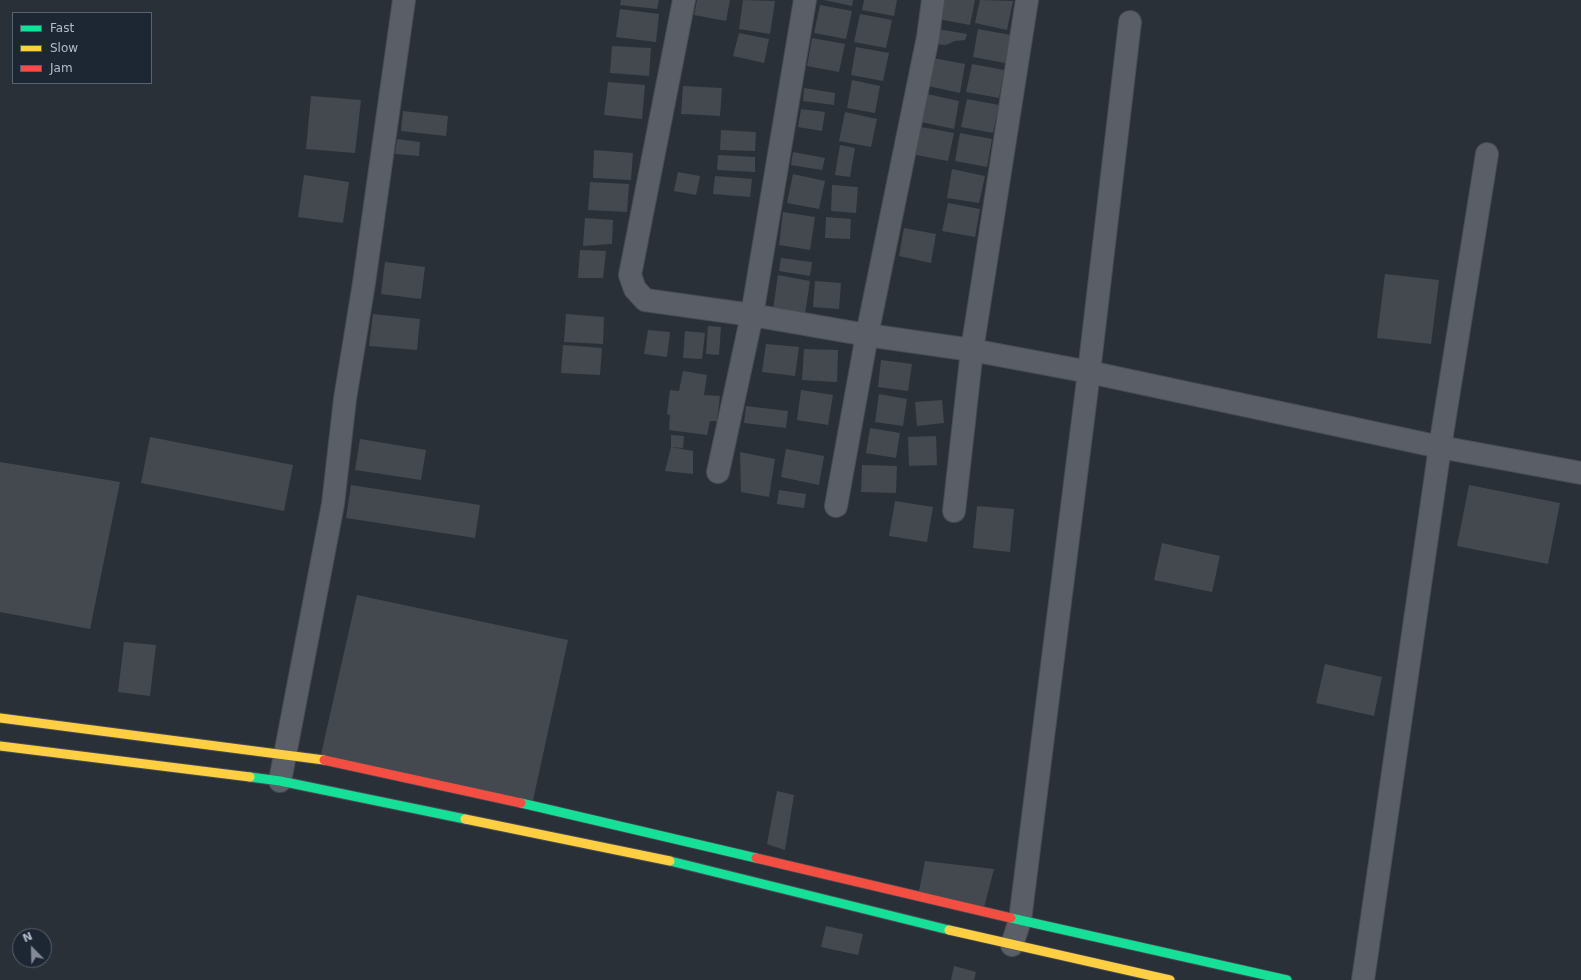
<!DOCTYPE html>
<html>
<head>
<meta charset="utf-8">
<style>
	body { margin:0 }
	#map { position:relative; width:1581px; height:980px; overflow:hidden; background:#2a3038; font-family:"DejaVu Sans",sans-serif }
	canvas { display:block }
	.legend { position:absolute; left:12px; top:12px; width:140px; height:72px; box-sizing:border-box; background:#1d2633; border:1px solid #59626f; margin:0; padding:5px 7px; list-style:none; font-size:12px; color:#b4bcc9 }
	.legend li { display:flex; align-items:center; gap:8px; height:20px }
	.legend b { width:20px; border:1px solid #59626f }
	.north { position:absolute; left:12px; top:928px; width:40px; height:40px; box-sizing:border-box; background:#1d2633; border:1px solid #59626f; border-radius:50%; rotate:337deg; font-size:11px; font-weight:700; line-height:16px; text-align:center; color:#b4bcc9 }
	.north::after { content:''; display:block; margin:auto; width:14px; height:18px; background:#848b96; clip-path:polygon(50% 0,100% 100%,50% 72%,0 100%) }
</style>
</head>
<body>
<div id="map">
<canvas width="1581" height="980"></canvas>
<ul class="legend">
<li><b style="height:5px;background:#16e098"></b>Fast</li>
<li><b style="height:5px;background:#ffcf43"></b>Slow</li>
<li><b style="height:5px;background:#f24e42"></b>Jam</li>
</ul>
<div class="north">N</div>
</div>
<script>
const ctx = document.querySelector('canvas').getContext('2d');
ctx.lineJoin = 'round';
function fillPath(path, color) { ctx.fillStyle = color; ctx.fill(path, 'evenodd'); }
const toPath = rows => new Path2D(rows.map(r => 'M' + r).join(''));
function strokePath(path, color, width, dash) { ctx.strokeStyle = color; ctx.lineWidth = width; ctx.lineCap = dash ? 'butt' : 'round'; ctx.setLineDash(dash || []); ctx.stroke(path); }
const building = toPath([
	[621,0,659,0,657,9,620,5],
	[697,0,730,0,726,21,694,15],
	[743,0,775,1,770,34,739,29],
	[824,0,853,0,852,6],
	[864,0,897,0,894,16,862,10],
	[941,0,975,0,970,25,938,19],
	[980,0,1013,1,1007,30,975,23],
	[820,5,852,11,846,39,814,33],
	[620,9,659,14,656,42,616,37],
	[860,14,892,20,886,48,854,42],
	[938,29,967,34,965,40,955,41,946,45,935,44],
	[978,29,1011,35,1005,63,973,57],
	[739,33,769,39,764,63,733,56],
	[812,38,845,44,839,72,807,66],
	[612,46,651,48,649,76,610,73],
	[856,47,889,53,883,81,851,75],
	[933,58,965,64,960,93,928,86],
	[972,64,1004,70,999,98,966,92],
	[852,80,880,86,875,113,847,108],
	[608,82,645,85,642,119,604,115],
	[683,86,722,88,720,116,681,114],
	[804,88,835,93,834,105,803,101],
	[927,94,959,101,954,129,921,122],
	[311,96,361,100,355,153,306,149],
	[967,99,999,105,993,133,961,127],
	[801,109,825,112,822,131,798,127],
	[403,111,448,116,446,136,401,131],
	[845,112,877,119,871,147,839,141],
	[921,127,954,133,948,161,916,155],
	[721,130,756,132,755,151,720,150],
	[960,133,992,139,987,167,955,161],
	[397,139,420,142,419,156,395,154],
	[840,145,855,148,850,177,835,175],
	[594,150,633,153,631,180,593,178],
	[793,152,825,158,822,170,791,165],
	[718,155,755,157,755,172,717,170],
	[952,169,985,176,979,203,947,198],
	[678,172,700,176,696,195,674,191],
	[793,174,825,181,819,209,787,203],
	[304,175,349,182,343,223,298,217],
	[715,176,752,179,750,197,713,194],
	[590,182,629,184,627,212,588,210],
	[832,185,858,187,856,213,831,211],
	[948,203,980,209,975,237,942,231],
	[783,212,815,217,810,250,779,245],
	[826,217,851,219,850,239,825,238],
	[585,218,613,220,612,244,583,246],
	[904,228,936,234,931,263,899,256],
	[580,250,606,251,603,278,578,278],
	[781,258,812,262,810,276,779,271],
	[385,262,425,267,421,299,381,294],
	[1385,274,1439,280,1431,344,1377,338],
	[778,275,810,281,805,314,773,309],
	[815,281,841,283,839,309,813,307],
	[373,314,420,319,417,350,369,346],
	[566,314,604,317,603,344,564,342],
	[708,326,721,327,719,355,706,354],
	[648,330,670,332,667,357,644,354],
	[685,331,705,333,702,359,683,358],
	[766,344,799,347,795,376,762,372],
	[563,345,602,348,600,375,561,373],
	[804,349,838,350,837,382,802,380],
	[881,360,912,364,908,391,878,387],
	[683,371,707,375,704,395,720,396,717,421,710,421,707,435,669,430,670,415,667,414,670,390,679,391],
	[801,390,833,395,828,425,797,420],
	[879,394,907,399,903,426,875,422],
	[942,400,944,423,917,426,915,402],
	[746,406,788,411,786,428,744,423],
	[870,428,900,433,896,458,866,453],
	[671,435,684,436,683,448,671,447],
	[936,436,937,465,909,466,908,437],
	[150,437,293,465,284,511,141,483],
	[360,439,426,450,421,480,355,470],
	[671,447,693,451,693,474,665,471],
	[786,449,824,456,819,485,781,477],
	[740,452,775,459,769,497,741,492],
	[0,462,120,482,90,629,0,612],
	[862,465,897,466,896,493,861,492],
	[351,485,480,505,475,538,346,518],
	[1469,485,1560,503,1548,564,1457,546],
	[779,490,806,494,804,508,777,504],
	[895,501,933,507,927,542,889,536],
	[977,506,1014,509,1010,552,973,548],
	[1162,543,1220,556,1212,592,1154,580],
	[357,595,568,640,532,805,320,759],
	[124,642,156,645,150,696,118,692],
	[1325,664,1382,677,1374,716,1316,703],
	[777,791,794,795,785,850,767,844],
	[925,861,994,869,983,911,918,896],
	[826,926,863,934,858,955,821,947],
	[954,966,976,972,974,980,951,980]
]);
const street = toPath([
	[684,0,630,275,635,289,645,300,752,315,867,335,972,350,1089,372,1440,447,1581,473],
	[718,472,752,315,805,0],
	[836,506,867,335,928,37,933,0],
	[954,511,972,350,1027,0],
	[280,781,333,504,345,399,364,283,404,0],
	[1012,945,1020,920,1089,372,1130,22],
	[1363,980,1440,447,1487,154]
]);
const fast = toPath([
	[250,777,280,781,465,819],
	[521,803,756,858],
	[670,861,949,930],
	[1011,918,1287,980]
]);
const slow = toPath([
	[0,718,324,760],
	[0,746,250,777],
	[465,819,670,861],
	[949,930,1170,980]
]);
const jam = toPath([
	[324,760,521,803],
	[756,858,1011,918]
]);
fillPath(building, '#444950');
strokePath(street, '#484c53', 24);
strokePath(fast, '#484c53', 11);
strokePath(slow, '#484c53', 11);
strokePath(jam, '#484c53', 11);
strokePath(street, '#5a5e66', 22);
strokePath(fast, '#16e098', 9);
strokePath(slow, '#ffcf43', 9);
strokePath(jam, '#f24e42', 9);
</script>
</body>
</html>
